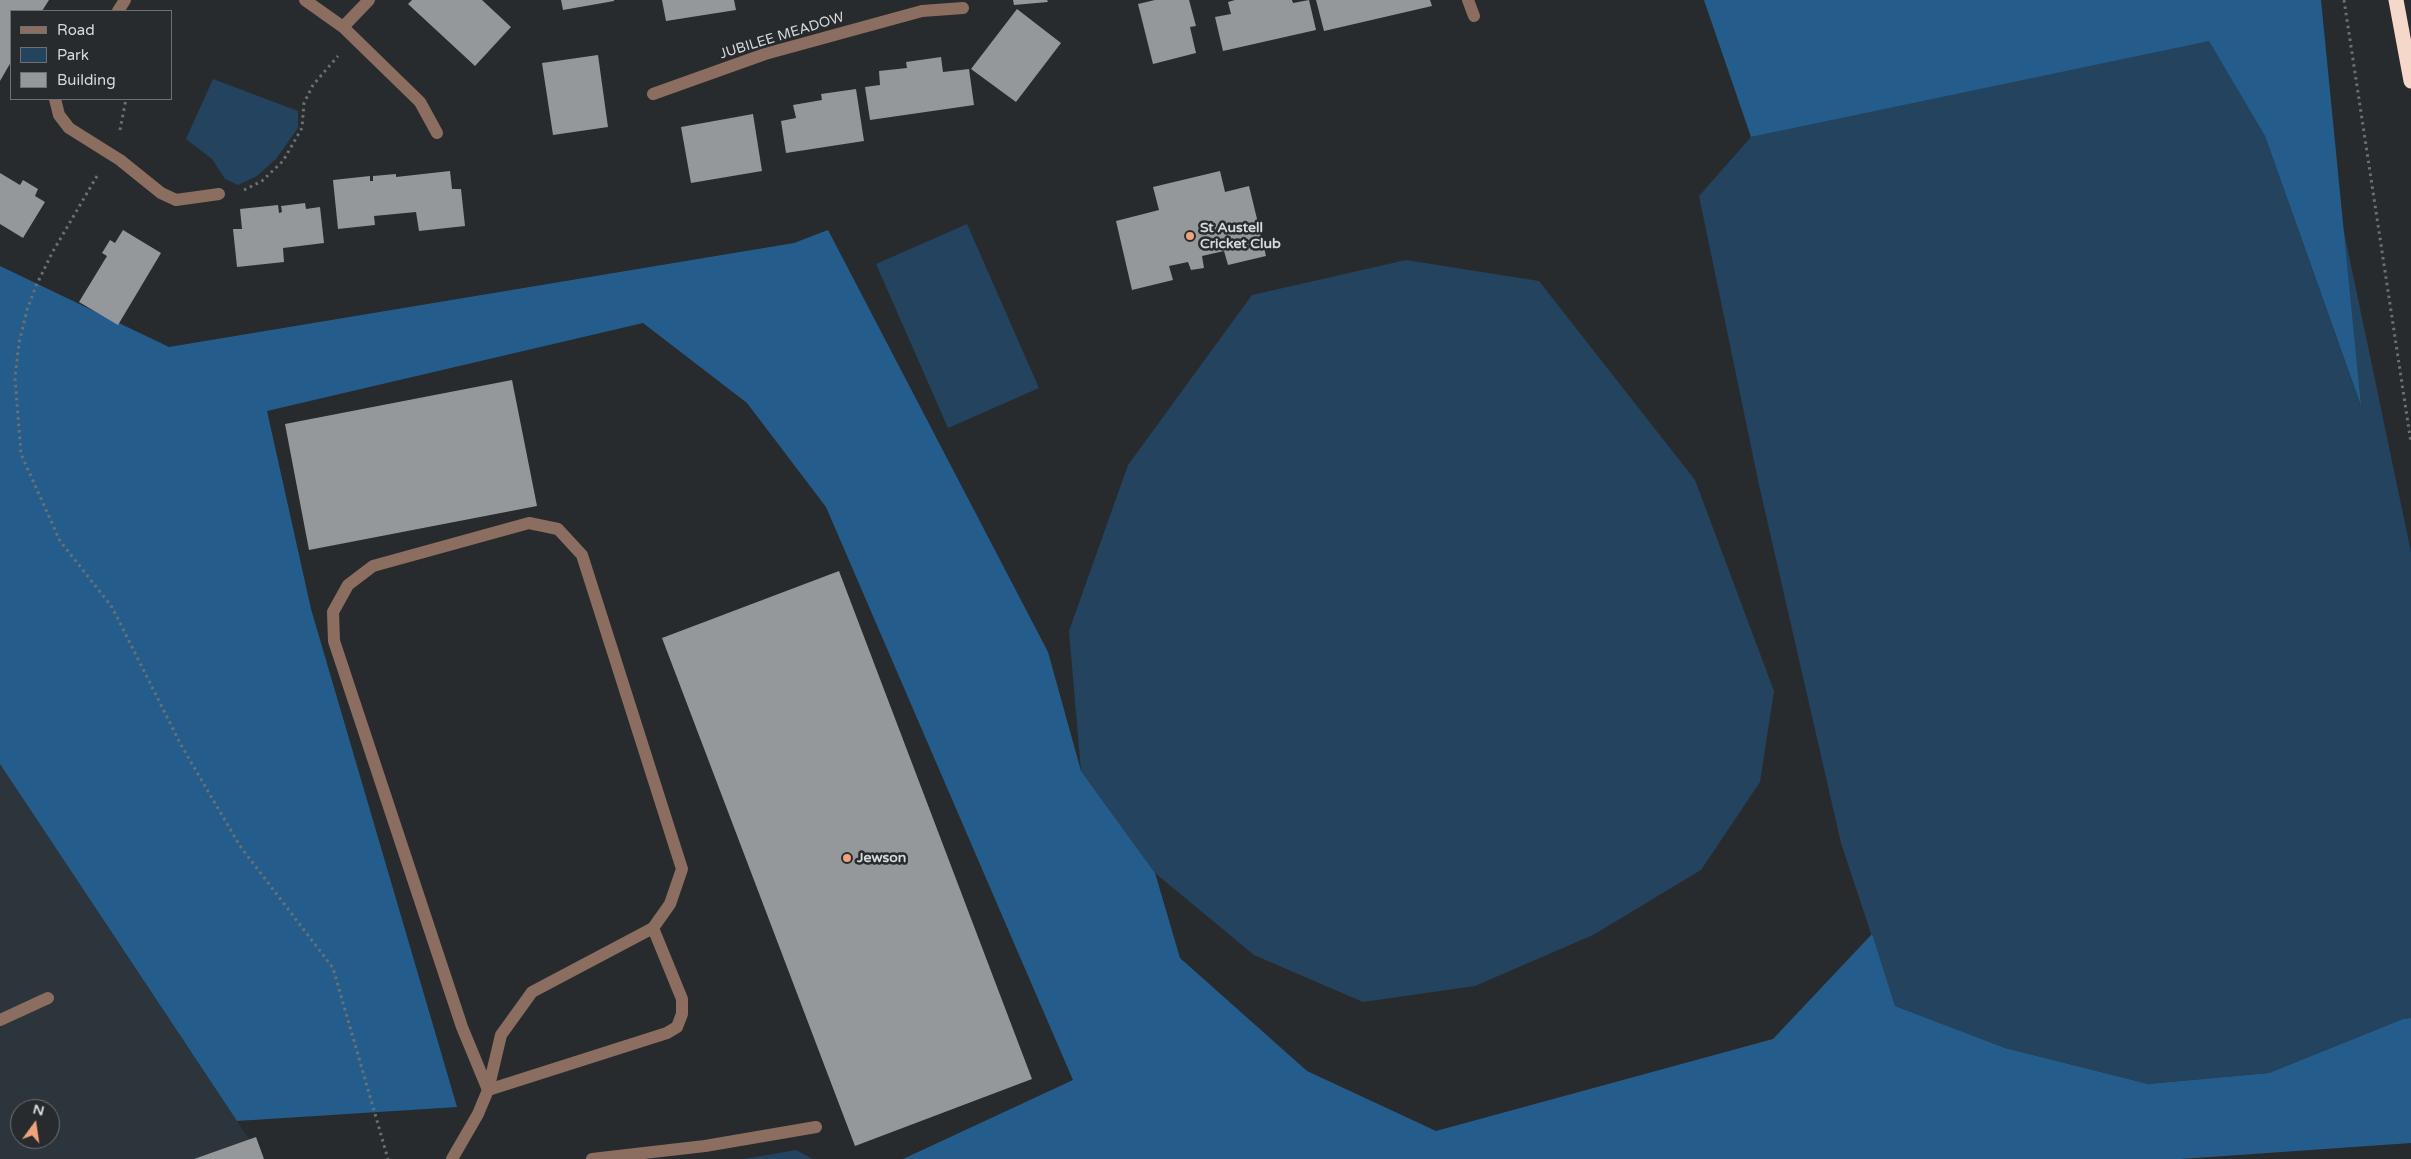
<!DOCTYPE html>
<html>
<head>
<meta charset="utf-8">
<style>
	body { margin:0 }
	#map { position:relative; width:2411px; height:1159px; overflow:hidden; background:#282b2d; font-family:"Varela Round",sans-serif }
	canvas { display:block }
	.legend { position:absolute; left:10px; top:10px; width:162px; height:90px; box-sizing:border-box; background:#282b2d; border:1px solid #6e7173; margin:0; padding:6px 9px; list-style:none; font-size:15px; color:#d7d9db }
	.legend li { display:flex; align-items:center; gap:10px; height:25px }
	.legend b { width:25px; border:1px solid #6e7173 }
	.north { position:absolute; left:10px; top:1099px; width:50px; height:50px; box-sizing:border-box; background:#282b2d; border:1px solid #6e7173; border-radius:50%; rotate:14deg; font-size:14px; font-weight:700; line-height:20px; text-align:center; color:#d7d9db }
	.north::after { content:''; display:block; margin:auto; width:18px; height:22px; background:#f0a279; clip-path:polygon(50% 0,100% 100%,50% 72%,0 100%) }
</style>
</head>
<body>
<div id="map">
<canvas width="2411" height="1159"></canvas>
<ul class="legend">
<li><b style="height:6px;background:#8b6e5f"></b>Road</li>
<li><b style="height:14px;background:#23435f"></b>Park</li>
<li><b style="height:14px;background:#94989b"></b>Building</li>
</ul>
<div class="north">N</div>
</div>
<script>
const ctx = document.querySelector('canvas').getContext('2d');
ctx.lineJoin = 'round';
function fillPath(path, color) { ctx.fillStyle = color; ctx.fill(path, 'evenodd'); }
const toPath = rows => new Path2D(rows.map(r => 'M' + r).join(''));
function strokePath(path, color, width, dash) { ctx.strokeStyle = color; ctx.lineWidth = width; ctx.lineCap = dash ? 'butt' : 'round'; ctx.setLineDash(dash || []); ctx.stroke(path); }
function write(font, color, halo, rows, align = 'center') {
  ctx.font = font + ' "Varela Round",sans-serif'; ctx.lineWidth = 5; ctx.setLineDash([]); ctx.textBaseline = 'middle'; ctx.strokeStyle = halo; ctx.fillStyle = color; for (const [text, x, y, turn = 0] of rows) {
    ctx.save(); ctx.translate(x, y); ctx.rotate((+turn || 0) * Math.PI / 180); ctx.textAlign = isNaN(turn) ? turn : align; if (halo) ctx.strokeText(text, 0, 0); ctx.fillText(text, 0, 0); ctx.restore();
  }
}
const built = toPath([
	[0,764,237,1121,263,1159,0,1159],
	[20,1109,50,1109,50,1139,20,1139]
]);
const green = toPath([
	[2209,40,2265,136,2360,404,2343,227,2411,552,2411,1018,2403,1019,2269,1073,2148,1084,2005,1048,1895,1006,1841,843,1759,485,1699,196,1751,137],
	[213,79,298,111,298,128,276,159,257,176,238,185,225,179,212,159,186,139],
	[967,224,1039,388,948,428,876,264],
	[1406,260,1539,281,1695,480,1774,691,1760,782,1701,870,1593,935,1475,986,1363,1002,1254,955,1155,873,1081,771,1069,631,1128,465,1252,295],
	[796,1150,813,1159,744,1159]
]);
const forest = toPath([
	[1704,0,2321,0,2361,406,2265,136,2209,41,1751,137],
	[828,230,1048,652,1081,771,1155,873,1180,958,1307,1071,1436,1131,1773,1039,1872,934,1895,1006,2005,1048,2148,1084,2269,1073,2403,1019,2411,1018,2411,1143,2181,1159,903,1159,1073,1080,826,507,747,403,643,323,267,411,311,609,457,1107,237,1121,0,764,0,266,169,347,794,243]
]);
const building = toPath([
	[0,0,49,0,42,11,11,11,11,62,0,81],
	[412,0,482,0,511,27,475,66,408,4],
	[561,0,614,0,614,1,563,10],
	[662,0,734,0,736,10,666,21],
	[1013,0,1047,0,1048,2,1014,5],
	[1155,0,1189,0,1196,26,1190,27,1196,53,1153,64,1138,4],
	[1235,0,1292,0,1293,3,1309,0,1316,30,1223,51,1215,17,1231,14,1228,2],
	[1316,0,1430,0,1432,6,1324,31],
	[1017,9,1061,43,1016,102,971,69],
	[598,55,608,127,553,135,542,63],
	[941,57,943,72,969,69,974,105,870,120,865,87,880,85,879,71,907,68,906,62],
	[856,89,864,141,786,153,781,121,796,118,793,105,822,100,821,94],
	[753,114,762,171,691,183,681,127],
	[450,171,452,189,461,189,465,226,419,231,416,212,374,216,375,225,338,229,333,180,370,176,370,181,373,181,373,176,396,174,396,177],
	[1220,171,1225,192,1249,186,1266,256,1228,265,1224,251,1202,256,1204,268,1191,270,1188,262,1169,266,1173,280,1132,290,1116,221,1159,210,1153,187],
	[0,173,20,185,23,180,38,189,35,196,45,202,23,238,0,224],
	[305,203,306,209,320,207,324,243,283,248,284,262,237,267,233,229,242,229,240,209,278,205,279,213,282,212,281,206],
	[123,230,161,253,118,325,79,302,107,256,102,253,110,240,115,243],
	[512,380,537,506,309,550,285,424],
	[839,571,1032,1079,855,1146,662,638],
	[256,1137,264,1159,194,1159]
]);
const path = toPath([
	[2344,0,2411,443],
	[120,130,126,99],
	[97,176,52,253,36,286,27,310,19,343,15,378,21,454,60,541,112,607,181,745,240,846,333,968,388,1159],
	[244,190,262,181,283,161,302,128,304,103,313,85,338,56]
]);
const minor = toPath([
	[305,0,343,27,420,102,437,133],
	[1468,0,1474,16],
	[118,11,125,0],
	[343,27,369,0],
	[653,94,765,54,922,11,963,8],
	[55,99,59,115,69,128,120,160,161,193,176,200,219,194],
	[0,1020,48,998],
	[488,1090,667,1033,677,1027,682,1014,682,999,653,928],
	[452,1159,478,1114,488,1090,501,1035,532,992,653,928,670,904,682,869,582,555,558,529,529,523,373,566,348,585,333,612,334,641,462,1027,488,1090],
	[592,1159,705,1146,816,1127]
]);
const highway = toPath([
	[2396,0,2411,81]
]);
const markers = [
	[1190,236,5,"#f0a279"],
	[847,858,5,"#f0a279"]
];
const streetNames = [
	["JUBILEE MEADOW",782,36,-17]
];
const poiNames = [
	["St Austell",1200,228],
	["Cricket Club",1200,244],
	["Jewson",857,858]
];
fillPath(built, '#2d353c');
fillPath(green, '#23435f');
fillPath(forest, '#245d8b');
fillPath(building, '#94989b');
strokePath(path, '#6d7072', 3, [2.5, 4]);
strokePath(minor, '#8b6e5f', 12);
strokePath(highway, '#f5d8c9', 15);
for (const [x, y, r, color] of markers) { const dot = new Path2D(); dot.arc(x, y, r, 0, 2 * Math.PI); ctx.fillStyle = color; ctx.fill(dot); strokePath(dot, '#282b2d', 2); }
write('14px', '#d7d9db', '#282b2d', streetNames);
write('bold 14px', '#d7d9db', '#282b2d', poiNames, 'left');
</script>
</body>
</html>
